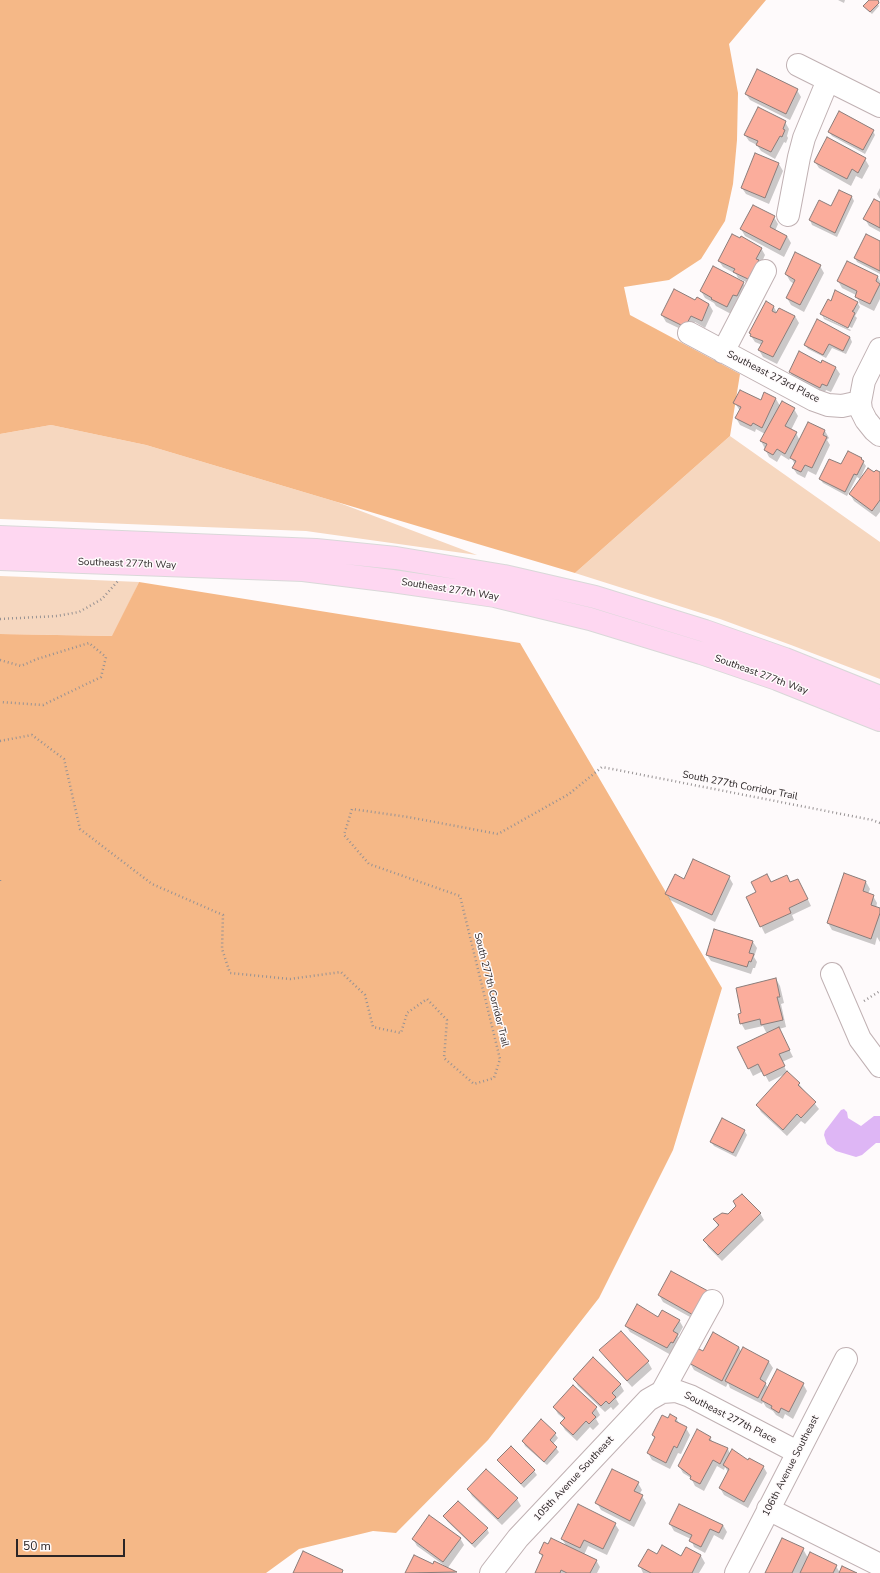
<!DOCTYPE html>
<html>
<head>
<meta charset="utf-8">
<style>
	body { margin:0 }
	#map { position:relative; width:880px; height:1573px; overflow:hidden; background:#fefafb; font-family:"Nunito Sans",sans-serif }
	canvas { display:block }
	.scale { position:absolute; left:16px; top:1539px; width:109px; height:18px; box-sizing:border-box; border:2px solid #2b2526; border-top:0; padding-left:5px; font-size:12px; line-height:14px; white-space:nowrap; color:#2b2526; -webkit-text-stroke:3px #fefafb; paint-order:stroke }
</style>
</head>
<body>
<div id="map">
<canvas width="880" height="1573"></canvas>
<div class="scale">50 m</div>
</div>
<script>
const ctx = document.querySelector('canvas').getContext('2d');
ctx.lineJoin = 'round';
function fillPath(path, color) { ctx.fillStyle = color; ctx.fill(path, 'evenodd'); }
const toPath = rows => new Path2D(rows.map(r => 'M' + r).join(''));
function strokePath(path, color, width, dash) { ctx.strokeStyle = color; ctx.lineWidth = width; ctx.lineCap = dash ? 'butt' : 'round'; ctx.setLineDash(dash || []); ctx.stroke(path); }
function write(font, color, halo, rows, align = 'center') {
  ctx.font = font + ' "Nunito Sans",sans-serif'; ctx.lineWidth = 3; ctx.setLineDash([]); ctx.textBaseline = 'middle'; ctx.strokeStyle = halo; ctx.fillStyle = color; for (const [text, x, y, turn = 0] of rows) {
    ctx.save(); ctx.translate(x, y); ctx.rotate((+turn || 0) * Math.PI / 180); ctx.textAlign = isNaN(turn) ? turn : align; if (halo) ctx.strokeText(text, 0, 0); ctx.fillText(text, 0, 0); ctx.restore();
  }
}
const green = toPath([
	[51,425,146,445,337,502,477,555,306,531,0,519,0,434],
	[730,436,880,542,880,679,791,645,720,619,575,573],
	[0,576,26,577,139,582,113,636,0,634]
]);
const forest = toPath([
	[0,0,766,0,729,44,738,93,737,140,733,184,725,221,701,259,669,280,624,287,630,315,740,374,730,436,575,573,146,445,51,425,0,434],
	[139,582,520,643,722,988,673,1150,599,1298,488,1440,396,1533,373,1531,299,1549,266,1573,0,1573,0,634,112,636]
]);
const water = toPath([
	[844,1109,847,1112,848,1118,861,1126,874,1116,880,1116,880,1143,876,1143,862,1155,856,1157,836,1151,827,1144,824,1135,825,1131,841,1110]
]);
const shadow = toPath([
	[838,0,845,0,844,3],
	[870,0,875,0,879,6,872,14,866,8],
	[797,90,801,97,790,120,750,100,746,94],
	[785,122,789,129,787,136,788,138,786,143,784,142,775,159,761,151,757,145,749,141,745,135],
	[873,131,875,135,865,154,832,136,829,132],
	[756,154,779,164,783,171,769,204,746,194,742,188],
	[865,159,869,166,862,179,856,176,851,186,819,168,815,162],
	[880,188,880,199,877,194],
	[839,191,852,197,854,201,837,237,812,225,810,220,820,202,831,207],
	[880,203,880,232,869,226,865,219],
	[774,217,778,224,775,231,787,236,791,243,784,257,745,236,741,229],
	[880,243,880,274,857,262,855,258],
	[761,248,765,255,752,285,738,278,736,274,723,267,719,261],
	[820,266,824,273,804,312,791,305,787,298,794,284,790,281,786,274],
	[878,277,880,281,880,299,874,311,860,304,856,295,842,288,838,281],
	[743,283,747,290,741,303,737,301,731,314,716,306,714,303,705,298,701,291],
	[836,292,860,304,857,302,860,307,855,316,857,318,852,328,824,315,824,317,851,330,850,331,824,319,822,314,831,302],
	[696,302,709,304,713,311,705,328,695,322,689,333,666,322,662,315],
	[766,303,774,307,777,313,795,316,799,323,777,364,763,357,759,350,762,345,755,342,751,336],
	[850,337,852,342,846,354,832,348,826,358,808,349,805,345],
	[821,364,836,368,840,374,831,392,826,390,824,394,794,379,790,372],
	[776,399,780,406,794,409,798,416,791,430,796,433,800,441,825,431,829,438,827,440,830,445,816,475,808,471,805,478,797,474,793,468,795,465,791,457,789,460,781,455,777,462,769,457,761,441,765,434,756,429,755,432,740,425,736,418,740,411,735,403],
	[848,452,861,459,866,466,860,479,857,477,847,496,823,483,820,479,842,465],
	[874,473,880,474,880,512,876,517,854,501,850,494],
	[729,877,733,884,715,922,670,900,666,893],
	[866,882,870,889,868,894,873,896,877,903,876,908,880,909,880,942,877,937,875,945,832,930,828,923],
	[771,883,790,883,802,887,811,906,792,915,794,920,765,934,747,898],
	[753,942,757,948,754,957,757,962,755,968,753,968,751,974,711,961,707,955],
	[776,979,780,986,784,1003,781,1004,786,1027,779,1029,793,1057,782,1062,788,1074,799,1084,819,1109,805,1124,801,1121,787,1136,761,1112,757,1105,785,1074,769,1082,763,1071,753,1076,738,1047,771,1032,766,1032,763,1026,745,1030,741,1023],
	[744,1130,747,1135,736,1157,714,1146,711,1142],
	[760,1213,764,1220,722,1261,708,1247,705,1240,718,1226,714,1219,728,1215],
	[671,1272,699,1322,663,1302,659,1295],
	[659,1318,679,1320,683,1327,678,1336,681,1342,671,1355,630,1332,626,1326],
	[739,1347,741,1352,769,1362,773,1368,765,1383,768,1388,803,1384,807,1391,793,1419,785,1414,783,1419,776,1415,773,1411,766,1407,763,1402,762,1404,730,1388,728,1383,726,1387,694,1370,690,1363,704,1352],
	[601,1350,648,1362,652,1369,632,1387,605,1357],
	[574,1379,620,1384,624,1391,616,1399,619,1404,613,1410,611,1407,605,1412,578,1386],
	[554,1407,596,1408,600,1415,596,1419,599,1424,593,1430,590,1427,577,1441,565,1430,561,1423,564,1419,558,1414],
	[676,1418,680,1425,686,1428,690,1435,681,1454,678,1453,670,1469,652,1460,648,1453,655,1439,653,1435,668,1419],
	[541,1421,555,1434,558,1438,553,1444,559,1452,547,1465,525,1446,523,1441],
	[710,1437,713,1443,728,1449,730,1454,763,1466,767,1473,748,1508,724,1495,720,1488,728,1472,725,1467,724,1470,717,1466,704,1491,695,1486,691,1478,683,1473,679,1466],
	[498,1460,534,1471,537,1475,524,1488,501,1464],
	[638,1483,642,1490,639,1495,642,1496,646,1503,634,1527,601,1510,597,1503],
	[468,1489,517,1499,521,1506,502,1525,472,1496],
	[445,1517,487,1529,489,1533,475,1548,447,1521],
	[615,1524,619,1530,607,1555,588,1546,584,1555,596,1560,600,1567,597,1573,536,1573,543,1558,540,1553,548,1545,567,1547,562,1539],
	[670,1524,723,1525,727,1532,723,1540,714,1535,705,1553,694,1547,691,1539,674,1531],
	[460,1538,464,1545,447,1569,456,1573,407,1573,415,1556,433,1565,445,1566,417,1546,413,1539],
	[686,1548,701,1556,705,1563,699,1573,643,1573,640,1566,657,1555,681,1557],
	[803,1549,808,1558,836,1566,840,1573,855,1573,766,1573]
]);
const building = toPath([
	[869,0,878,0,879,3,870,12,863,6,869,0],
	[757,69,798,89,786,114,745,94,757,69],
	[758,107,786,121,783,129,785,130,782,137,780,136,771,152,756,145,758,141,744,135,758,107],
	[839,111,874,130,863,150,828,132,839,111],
	[827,137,866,158,858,173,852,169,847,179,814,162,827,137],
	[755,153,779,163,765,198,741,188,755,153],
	[839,190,852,196,835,233,809,220,819,200,831,206,839,190],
	[874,199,880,202,880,228,863,219,874,199],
	[753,205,775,216,770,227,787,236,780,250,740,229,753,205],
	[732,234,740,238,741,236,762,248,756,259,759,260,748,279,733,272,735,269,718,261,732,234],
	[866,234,880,241,880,271,854,258,866,234],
	[795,252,821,265,800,305,786,298,795,280,785,274,795,252],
	[847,261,878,276,876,281,880,284,870,304,855,297,857,291,837,281,847,261],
	[713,266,744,282,737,296,733,295,727,307,711,299,712,298,700,291,713,266],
	[674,289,695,300,697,297,709,304,702,321,691,316,685,327,661,315,674,289],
	[835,290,858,302,853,311,852,311,855,313,848,328,820,314,828,299,831,301,835,290],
	[766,301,774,306,772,311,776,313,779,308,795,316,773,357,758,350,763,341,750,336,751,334,749,333,766,301],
	[817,319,850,337,843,351,829,344,823,355,804,345,817,319],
	[799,351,821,363,822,360,836,367,827,386,822,384,820,388,789,372,799,351],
	[740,390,761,400,764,392,776,398,762,428,753,423,751,426,735,418,741,407,733,403,740,390],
	[782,401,795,408,785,426,797,432,785,454,777,449,773,455,764,450,767,444,760,441,782,401],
	[808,422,825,430,823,435,827,437,812,468,805,465,801,472,792,468,796,461,790,458,808,422],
	[848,451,862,458,861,459,864,461,857,475,854,474,845,492,819,479,829,459,841,464,848,451],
	[868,468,874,472,876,470,880,472,880,500,872,511,849,494,868,468],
	[693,859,730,876,712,915,665,894,675,874,684,879,693,859],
	[844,873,866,881,863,891,874,895,871,905,880,908,880,913,871,939,827,923,844,873],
	[767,874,771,882,787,875,790,882,798,879,808,899,789,908,791,913,760,927,746,897,756,892,751,882,767,874],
	[714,929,753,941,749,953,754,954,751,962,749,961,747,967,706,955,714,929],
	[776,978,780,997,777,997,783,1020,761,1025,760,1019,740,1024,738,1014,741,1013,736,988,776,978],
	[779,1027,790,1050,779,1054,785,1066,764,1076,758,1064,748,1069,737,1047,779,1027],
	[787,1071,800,1083,798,1085,816,1102,801,1118,797,1114,783,1130,756,1105,787,1071],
	[722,1118,745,1130,733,1153,710,1142,722,1118],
	[742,1194,761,1213,718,1255,703,1240,719,1225,713,1219,722,1213,728,1214,736,1206,733,1201,742,1194],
	[671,1271,708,1291,695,1316,658,1295,671,1271],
	[637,1304,658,1317,662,1310,680,1320,673,1331,678,1334,673,1343,671,1342,667,1348,625,1326,637,1304],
	[621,1331,649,1361,627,1381,599,1350,621,1331],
	[713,1332,739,1347,722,1381,689,1363,697,1348,703,1351,713,1332],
	[743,1347,769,1361,760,1379,766,1383,758,1398,725,1381,743,1347],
	[593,1357,621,1384,612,1393,616,1397,609,1404,606,1401,601,1406,573,1379,593,1357],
	[777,1369,804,1383,789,1412,781,1408,779,1413,771,1408,772,1406,761,1400,777,1369],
	[573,1385,597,1407,592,1413,596,1417,589,1424,586,1421,573,1435,560,1423,565,1418,553,1407,573,1385],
	[670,1414,677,1418,675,1421,687,1427,677,1448,674,1446,666,1463,647,1453,655,1437,652,1435,662,1415,668,1418,670,1414],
	[541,1419,556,1433,550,1440,557,1447,544,1462,522,1441,541,1419],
	[697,1429,711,1437,709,1440,728,1448,720,1464,713,1460,700,1484,690,1479,691,1476,678,1466,697,1429],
	[511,1446,535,1470,521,1484,497,1460,511,1446],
	[732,1449,748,1460,749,1458,764,1466,744,1502,719,1488,729,1469,723,1465,732,1449],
	[486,1469,518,1498,498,1519,467,1489,486,1469],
	[612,1469,639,1482,634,1491,643,1495,630,1521,595,1503,612,1469],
	[458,1501,488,1528,472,1544,443,1516,458,1501],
	[578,1504,616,1523,603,1549,584,1540,580,1548,561,1539,578,1504],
	[679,1504,723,1525,719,1533,710,1529,701,1547,689,1541,692,1535,669,1524,679,1504],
	[429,1515,461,1538,443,1562,412,1539,429,1515],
	[551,1538,597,1560,590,1573,567,1573,561,1570,560,1573,535,1573,543,1555,539,1553,544,1542,548,1544,551,1538],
	[782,1538,804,1548,792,1573,765,1573,782,1538],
	[662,1545,681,1556,686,1547,701,1555,692,1573,651,1573,638,1566,648,1549,657,1554,662,1545],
	[303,1551,343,1570,342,1573,293,1573,303,1551],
	[810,1552,837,1565,833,1573,800,1573,810,1552],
	[414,1555,433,1564,434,1561,457,1572,405,1573,414,1555],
	[842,1566,857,1573,839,1573,842,1566]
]);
const path = toPath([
	[0,619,57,616,79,612,102,599,118,581],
	[0,660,21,666,37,659,89,643,106,657,101,677,43,705,0,702],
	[0,741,32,735,64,759,80,829,152,884,223,915,222,949,230,973,290,979,341,972,365,995,373,1027,401,1033,407,1013,427,999,447,1020,444,1058,474,1084,494,1078,500,1059,460,896,369,864,344,835,352,809,408,817,498,834,569,794,602,767,872,820,880,823],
	[0,880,0,883],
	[864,1001,880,991]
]);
const minor = toPath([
	[798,65,880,106],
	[788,215,799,157,804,138,828,80],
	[689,333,814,400,828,405,842,406,860,402],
	[880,349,864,381,860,402,861,410,866,420,874,430,880,435],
	[723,352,765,271],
	[832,974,860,1039,880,1066],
	[662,1392,712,1301],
	[768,1509,880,1565],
	[491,1573,518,1538,648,1400,662,1392,676,1391,690,1396,797,1452],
	[736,1573,846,1359]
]);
const major = toPath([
	[0,537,316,550,396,558,504,576,595,597,705,631,785,659,880,697],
	[0,559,303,570,392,581,495,596,590,619,701,653,777,679,880,720]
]);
const streetNames = [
	["Southeast 273rd Place",773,377,27],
	["Southeast 277th Way",127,564,2],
	["Southeast 277th Way",450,590,9],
	["Southeast 277th Way",761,675,20],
	["South 277th Corridor Trail",740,786,11],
	["South 277th Corridor Trail",491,990,76],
	["Southeast 277th Place",730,1418,27],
	["106th Avenue Southeast",791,1466,-63],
	["105th Avenue Southeast",574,1479,-47]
];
fillPath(green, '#f6d7bf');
fillPath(forest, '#f5b887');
fillPath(water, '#deb6f5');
fillPath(shadow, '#0003');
fillPath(building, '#fbad9c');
strokePath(building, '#8b7c79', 1);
strokePath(minor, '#c0b1b3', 24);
strokePath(major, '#d9d8d8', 24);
strokePath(path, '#979293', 2.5, [1, 3]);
strokePath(minor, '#fff', 22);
strokePath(major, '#fed7f1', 22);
write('10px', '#2b2526', '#fefafb', streetNames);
</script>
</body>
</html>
